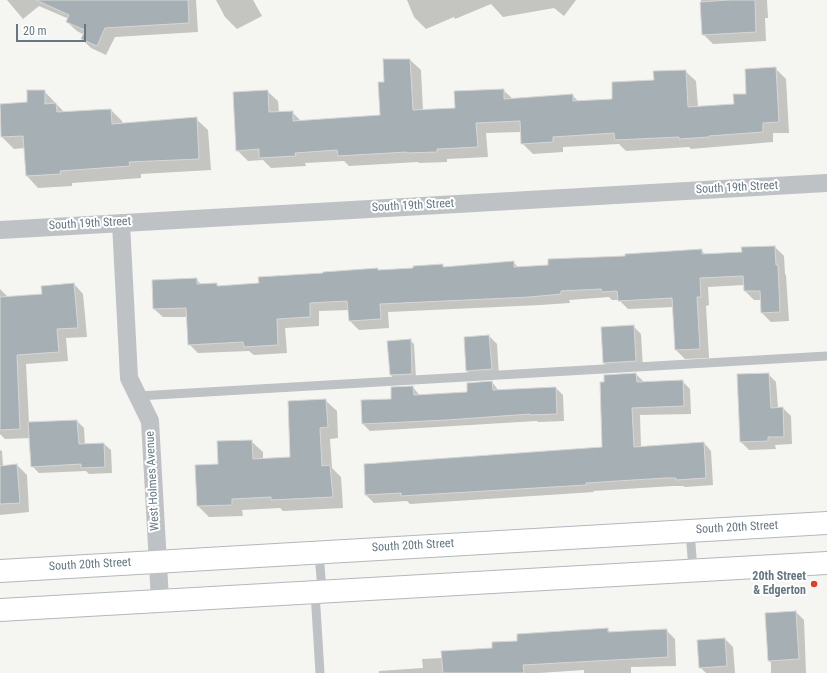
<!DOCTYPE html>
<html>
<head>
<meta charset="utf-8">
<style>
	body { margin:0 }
	#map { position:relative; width:827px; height:673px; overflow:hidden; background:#f5f5f1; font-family:"Roboto Condensed",sans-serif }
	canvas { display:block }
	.scale { position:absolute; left:16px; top:24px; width:70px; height:18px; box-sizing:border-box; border:2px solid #647782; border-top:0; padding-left:5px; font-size:12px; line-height:14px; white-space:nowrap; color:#647782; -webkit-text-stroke:3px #fff; paint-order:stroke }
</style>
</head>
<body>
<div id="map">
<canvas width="827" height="673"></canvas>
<div class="scale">20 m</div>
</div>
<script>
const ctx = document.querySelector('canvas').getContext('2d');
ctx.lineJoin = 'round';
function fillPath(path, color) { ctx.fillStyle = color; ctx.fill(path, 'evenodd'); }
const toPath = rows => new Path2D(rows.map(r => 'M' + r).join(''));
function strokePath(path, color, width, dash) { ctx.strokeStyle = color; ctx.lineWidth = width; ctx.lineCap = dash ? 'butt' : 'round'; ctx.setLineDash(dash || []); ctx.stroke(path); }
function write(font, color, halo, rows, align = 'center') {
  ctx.font = font + ' "Roboto Condensed",sans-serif'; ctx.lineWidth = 4; ctx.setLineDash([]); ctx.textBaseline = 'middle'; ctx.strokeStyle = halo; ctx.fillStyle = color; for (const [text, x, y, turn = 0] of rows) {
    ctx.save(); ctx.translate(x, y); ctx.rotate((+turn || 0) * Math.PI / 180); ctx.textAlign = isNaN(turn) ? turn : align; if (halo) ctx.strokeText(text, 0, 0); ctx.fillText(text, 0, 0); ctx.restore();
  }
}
const shadow = toPath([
	[7,0,196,0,198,32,115,37,106,55,91,48,82,39,84,35,77,31,67,22,69,19,39,6,23,19],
	[216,0,253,0,262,16,237,29,225,17],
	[407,0,576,0,564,16,554,8,503,17,491,4,455,19,454,17,426,29,414,17],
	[701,0,767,0,768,18,765,18,766,41,713,44,703,34],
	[410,60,421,70,423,111,456,109,503,90,513,99,572,95,579,102,613,100,655,81,685,71,696,81,698,107,735,105,775,68,786,79,789,133,773,133,773,142,691,149,689,147,626,151,619,144,563,147,563,152,533,154,522,143,521,132,486,133,488,157,447,159,447,162,419,163,418,162,349,166,344,161,305,163,306,166,271,168,263,160,248,161,237,150,267,91,278,101,279,113,292,112,302,122,381,116,385,83],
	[44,91,65,113,111,110,122,121,123,124,196,119,208,130,211,170,141,174,141,178,72,183,72,186,38,188,27,176,25,148,14,149,2,137,28,103],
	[775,247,784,256,785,274,786,275,789,321,771,322,762,313,762,300,754,300,745,291,744,285,708,287,709,305,706,306,709,358,685,359,676,350,674,307,628,309,619,300,612,300,609,297,569,300,570,303,540,305,388,312,389,328,359,330,350,321,349,310,319,311,319,326,285,328,287,353,254,355,249,351,198,353,189,344,188,317,163,317,154,309,196,279,202,285,217,284,219,287,260,284,442,265,446,268,513,262,518,267,549,266,626,256,701,250,706,255,743,253],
	[74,284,83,294,87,337,66,338,68,361,26,364,29,423,77,421,84,428,85,445,104,444,111,450,112,473,89,474,86,471,39,473,32,466,30,438,5,439,0,434,0,289,8,297,43,295],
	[633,326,641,334,643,369,612,371,604,363],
	[489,336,497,344,499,377,475,379,467,371],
	[410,340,414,344,416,378,394,379,391,375],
	[636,374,644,382,682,381,690,389,691,414,640,415,641,448,704,443,711,451,713,485,685,487,683,486,673,486,593,491,594,492,410,504,407,501,374,503,366,495,603,448],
	[768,374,776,382,778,408,783,408,791,416,792,444,775,445,776,449,749,450,741,442],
	[492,382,499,391,556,388,563,395,564,421,538,422,537,421,370,431,363,424,362,401,392,400,413,387,420,396,468,393],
	[325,400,337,411,338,438,330,439,332,468,341,477,343,508,283,511,280,508,242,510,243,516,209,517,198,506,219,465,251,441,263,452,263,459,291,458],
	[0,450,2,451,3,466,17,465,27,475,29,512,0,515],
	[796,612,804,620,806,673,771,673,771,663,769,660,766,614],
	[607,629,611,633,666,630,675,639,676,666,631,667,631,673,584,673,584,670,539,673,379,673,379,671,423,668,422,659,443,658,493,649,518,642],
	[725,639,733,647,735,673,706,673,700,667]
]);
const building = toPath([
	[36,0,188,0,189,23,105,28,97,46,81,39,85,30,66,22,69,15,36,0],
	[729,0,755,0,756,32,702,35,700,2,729,0],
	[383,59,410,59,413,110,455,108,454,91,504,89,504,99,573,94,573,101,612,99,612,82,654,80,653,71,686,70,688,107,734,104,733,94,746,94,745,69,776,67,779,122,763,123,763,132,709,136,709,137,679,139,679,137,615,140,614,133,553,137,553,142,521,144,520,121,476,123,478,147,437,149,437,152,407,153,407,152,338,156,337,150,295,153,296,156,259,158,259,149,236,151,233,92,268,90,269,112,293,111,293,121,380,115,378,82,384,82,383,59],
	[27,90,45,90,45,104,56,103,57,112,111,109,112,124,197,117,199,159,129,162,130,166,60,171,61,174,26,176,23,136,1,137,0,104,27,102,27,90],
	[775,246,776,265,778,265,780,312,761,313,760,291,744,291,743,276,700,278,701,297,697,297,700,349,675,350,672,298,618,301,617,291,602,292,601,289,561,291,561,294,530,297,380,304,381,319,349,321,347,301,310,303,310,317,277,319,278,345,244,347,243,342,188,345,186,308,153,309,152,280,197,278,197,284,217,283,217,286,259,283,258,277,323,273,323,272,378,268,378,270,413,268,413,266,443,264,443,267,514,261,514,267,548,265,548,259,625,256,625,254,702,249,702,254,742,252,741,247,775,246],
	[74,283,78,328,57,329,59,352,17,355,20,429,0,430,0,297,42,294,41,286,74,283],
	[634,325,636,361,603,363,601,327,634,325],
	[489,335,492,369,466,371,464,337,489,335],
	[411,339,412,374,390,375,387,341,411,339],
	[636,373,637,382,683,380,684,406,632,408,634,447,704,442,706,478,676,480,676,478,665,478,586,483,586,485,401,496,401,493,365,495,364,464,602,447,600,382,604,382,604,375,636,373],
	[769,373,771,408,783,407,784,437,768,437,768,441,740,442,737,374,769,373],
	[492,381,493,390,556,387,557,414,530,415,530,414,447,420,362,424,361,400,391,399,391,387,413,386,414,395,467,392,467,383,492,381],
	[326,399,328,427,320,428,322,466,330,465,333,497,271,500,271,497,232,499,232,505,197,506,195,465,218,464,217,441,252,440,253,459,290,457,288,401,326,399],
	[77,420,79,444,104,443,105,467,81,468,81,464,31,467,28,422,77,420],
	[17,464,20,503,0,504,0,466,17,464],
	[796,611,799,659,768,661,765,613,796,611],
	[608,628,608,632,667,629,668,657,523,665,524,673,443,673,441,651,492,648,492,642,517,641,517,634,608,628],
	[725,638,727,666,699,668,697,640,725,638]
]);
const lane = toPath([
	[138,396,827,356],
	[690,531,693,570],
	[319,553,322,591],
	[315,592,320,673]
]);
const street = toPath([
	[121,223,129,378,150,421,160,600],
	[0,230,827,183]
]);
const secondary = toPath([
	[0,571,827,523],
	[0,610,827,563]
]);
const markers = [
	[814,584,4,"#e24024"]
];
const streetNames = [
	["South 19th Street",737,188,-3],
	["South 19th Street",413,206,-3],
	["South 19th Street",90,224,-3],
	["West Holmes Avenue",153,481,-93],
	["South 20th Street",737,528,-3],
	["South 20th Street",413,546,-3],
	["South 20th Street",90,565,-3]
];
const poiNames = [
	["20th Street",806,577],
	["& Edgerton",806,591]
];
fillPath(shadow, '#0003');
fillPath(building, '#a6b0b4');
strokePath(building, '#d6d6d4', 1);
strokePath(secondary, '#b2b8bc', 24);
strokePath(lane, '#bec2c5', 9);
strokePath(street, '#bec2c5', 18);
strokePath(secondary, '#fff', 22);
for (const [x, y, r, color] of markers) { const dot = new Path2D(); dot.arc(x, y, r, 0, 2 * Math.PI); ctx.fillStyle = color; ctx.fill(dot); strokePath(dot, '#fff', 1.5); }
write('12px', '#647782', '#fff', streetNames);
write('bold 12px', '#647782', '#fff', poiNames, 'right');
</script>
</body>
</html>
